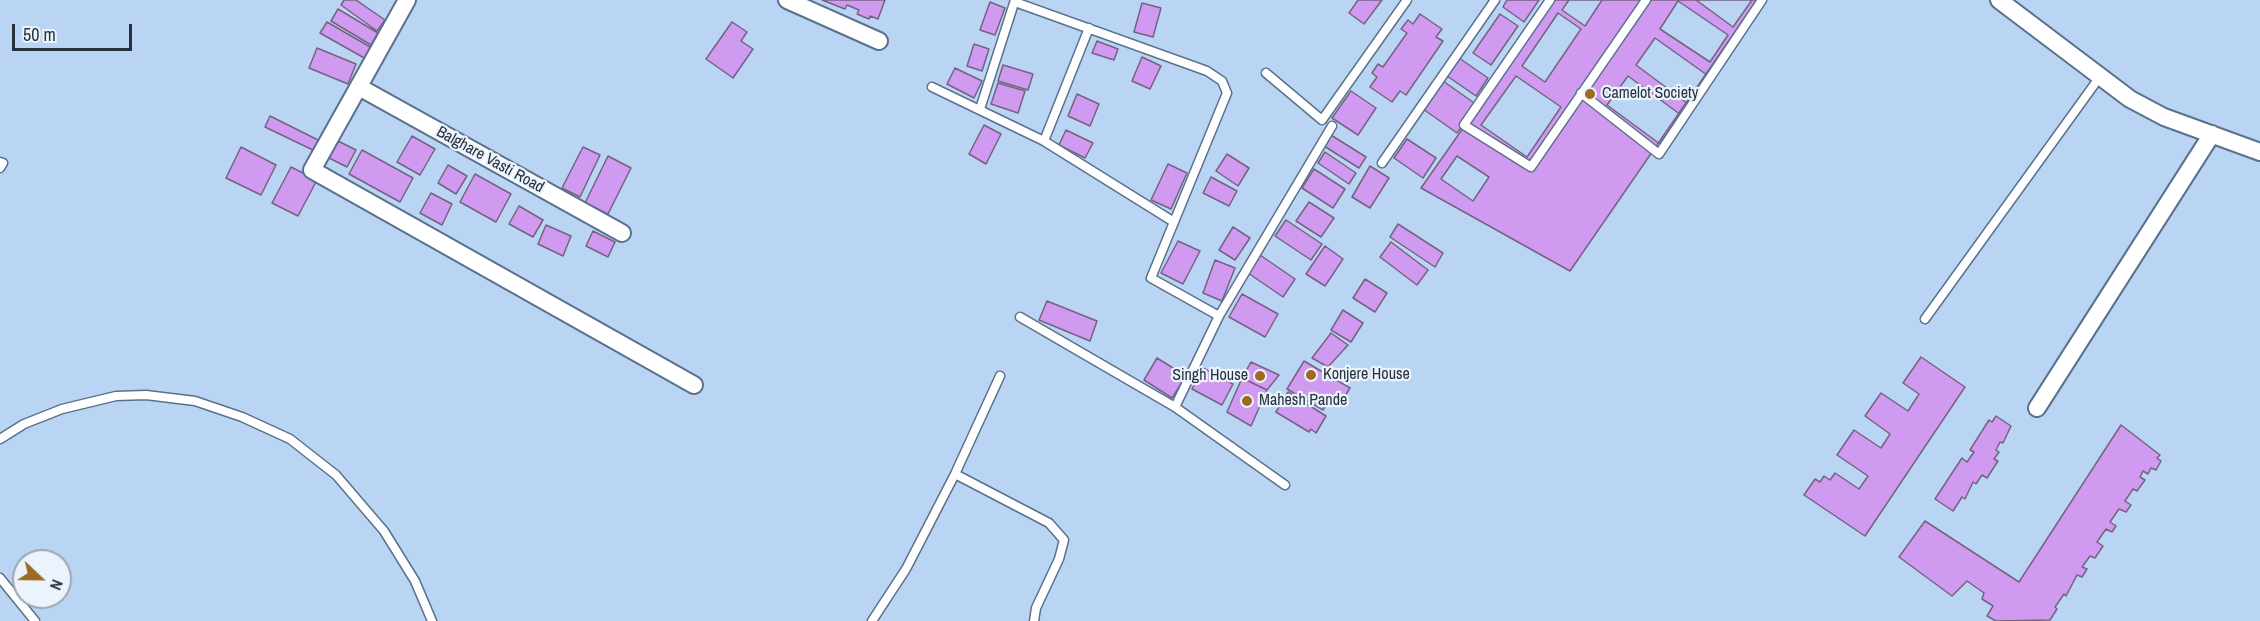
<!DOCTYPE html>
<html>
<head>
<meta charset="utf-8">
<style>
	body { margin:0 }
	#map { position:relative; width:2260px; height:621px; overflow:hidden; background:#bad5f3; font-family:"Archivo Narrow",sans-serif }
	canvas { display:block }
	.north { position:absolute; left:12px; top:549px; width:60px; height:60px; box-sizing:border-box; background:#ebf3fd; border:2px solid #9da6b1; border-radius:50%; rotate:112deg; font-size:16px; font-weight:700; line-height:24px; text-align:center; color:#27323e }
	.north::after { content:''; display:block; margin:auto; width:21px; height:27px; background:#9d6a1f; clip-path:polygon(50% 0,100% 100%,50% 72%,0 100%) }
	.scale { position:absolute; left:12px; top:24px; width:120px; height:27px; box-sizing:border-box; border:3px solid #27323e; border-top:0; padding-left:8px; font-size:18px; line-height:21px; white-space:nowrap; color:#27323e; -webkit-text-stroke:4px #ebf3fd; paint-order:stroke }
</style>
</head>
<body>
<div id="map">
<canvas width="2260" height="621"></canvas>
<div class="north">N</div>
<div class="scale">50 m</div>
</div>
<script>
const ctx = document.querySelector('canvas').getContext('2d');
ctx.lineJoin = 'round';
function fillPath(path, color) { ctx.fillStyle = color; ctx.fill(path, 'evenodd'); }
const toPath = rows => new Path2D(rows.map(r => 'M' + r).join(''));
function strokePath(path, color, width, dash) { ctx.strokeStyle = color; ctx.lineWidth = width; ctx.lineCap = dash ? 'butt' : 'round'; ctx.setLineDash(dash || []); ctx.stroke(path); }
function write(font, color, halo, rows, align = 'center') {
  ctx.font = font + ' "Archivo Narrow",sans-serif'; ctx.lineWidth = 4.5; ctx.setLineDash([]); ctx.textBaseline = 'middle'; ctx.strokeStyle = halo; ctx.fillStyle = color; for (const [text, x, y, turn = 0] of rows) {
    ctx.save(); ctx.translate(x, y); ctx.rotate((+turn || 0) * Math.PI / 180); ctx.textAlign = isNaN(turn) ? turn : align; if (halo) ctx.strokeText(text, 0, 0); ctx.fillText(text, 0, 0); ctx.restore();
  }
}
const building = toPath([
	[344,0,356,0,385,20,377,31,341,5,344,0],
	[822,0,885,0,878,19,870,16,869,19,857,14,859,10,847,5,845,9,822,0],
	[1358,0,1382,0,1364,24,1349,13,1358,0],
	[1507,0,1539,0,1524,22,1503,7,1507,0],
	[1553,0,1757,0,1570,271,1421,188,1553,0],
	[1569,0,1602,0,1585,26,1562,10,1569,0],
	[1696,0,1752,0,1733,27,1696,0],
	[1678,1,1728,35,1710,62,1660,29,1678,1],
	[990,2,1005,8,995,35,980,30,990,2],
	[1142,3,1161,8,1153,37,1134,32,1142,3],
	[338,9,378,33,371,45,331,21,338,9],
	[1558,13,1581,29,1545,82,1522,66,1558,13],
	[1420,14,1442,29,1436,37,1443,41,1406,95,1400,91,1392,102,1370,87,1377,77,1372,73,1378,64,1383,67,1407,33,1401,29,1408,20,1413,24,1420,14],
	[1500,14,1518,26,1491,65,1473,53,1500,14],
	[327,22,372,48,366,59,320,33,327,22],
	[732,22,747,32,741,41,753,49,733,78,706,59,732,22],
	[1655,38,1707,75,1687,103,1636,65,1655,38],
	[1097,41,1118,49,1114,60,1092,53,1097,41],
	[974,44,989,49,982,71,967,66,974,44],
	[317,48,356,64,348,84,309,68,317,48],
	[1142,57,1161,66,1150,89,1132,81,1142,57],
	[1459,58,1488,78,1476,96,1447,76,1459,58],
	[1003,65,1033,74,1028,90,998,81,1003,65],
	[955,68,982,81,974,98,947,84,955,68],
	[1516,76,1561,107,1527,157,1481,125,1516,76],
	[1628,76,1681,115,1660,144,1607,105,1628,76],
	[1443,81,1477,105,1457,133,1423,109,1443,81],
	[998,83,1025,91,1018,113,991,104,998,83],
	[1351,91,1376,108,1358,135,1332,118,1351,91],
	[1077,94,1099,104,1090,126,1068,116,1077,94],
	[270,116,322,142,317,152,265,127,270,116],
	[984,125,1001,134,986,164,969,154,984,125],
	[1066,130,1093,143,1085,158,1059,145,1066,130],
	[1331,135,1366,157,1359,168,1324,146,1331,135],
	[412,136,435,149,420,175,397,162,412,136],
	[1407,139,1436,158,1423,178,1394,158,1407,139],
	[336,140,356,150,347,167,327,157,336,140],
	[241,147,276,165,261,195,226,178,241,147],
	[583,147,600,155,580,197,562,188,583,147],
	[362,150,413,178,400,202,349,174,362,150],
	[1325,152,1356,173,1349,184,1318,163,1325,152],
	[1227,154,1249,168,1238,186,1216,171,1227,154],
	[608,156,631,168,608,214,585,203,608,156],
	[1457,156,1489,177,1473,201,1441,179,1457,156],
	[1168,164,1187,173,1171,209,1151,200,1168,164],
	[448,165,467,176,456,194,438,183,448,165],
	[1370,166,1389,178,1370,208,1352,197,1370,166],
	[291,167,317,180,298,216,272,203,291,167],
	[1314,169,1345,189,1333,208,1302,188,1314,169],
	[475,174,511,194,496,222,460,202,475,174],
	[1211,177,1237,191,1229,206,1203,193,1211,177],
	[431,193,452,204,442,225,420,213,431,193],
	[1309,202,1334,218,1321,237,1296,221,1309,202],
	[519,206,543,220,533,237,509,224,519,206],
	[1286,220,1322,244,1311,260,1275,236,1286,220],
	[1398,224,1443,253,1435,267,1390,237,1398,224],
	[546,225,571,236,563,256,538,244,546,225],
	[1233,227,1250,238,1235,260,1219,250,1233,227],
	[593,231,615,242,608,257,586,246,593,231],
	[1178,241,1200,251,1183,284,1161,273,1178,241],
	[1391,242,1428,270,1417,285,1380,257,1391,242],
	[1325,246,1343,259,1325,286,1306,274,1325,246],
	[1260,255,1295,279,1283,297,1248,273,1260,255],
	[1215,260,1235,268,1222,301,1203,293,1215,260],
	[1365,279,1387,293,1375,312,1353,298,1365,279],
	[1242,294,1278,314,1265,337,1229,317,1242,294],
	[1047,301,1097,321,1090,341,1039,320,1047,301],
	[1343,310,1363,323,1351,342,1331,330,1343,310],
	[1331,333,1348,345,1328,367,1312,358,1331,333],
	[1921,357,1965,387,1865,536,1804,495,1815,479,1820,482,1824,476,1830,480,1835,473,1859,489,1868,476,1837,455,1854,430,1881,448,1890,434,1865,416,1881,393,1908,411,1919,394,1903,383,1921,357],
	[1157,358,1186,376,1172,398,1144,380,1157,358],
	[1304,361,1350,388,1342,401,1332,395,1323,410,1287,389,1304,361],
	[1251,362,1279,375,1267,390,1242,378,1251,362],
	[1203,368,1233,384,1222,405,1192,389,1203,368],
	[1242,378,1267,390,1251,426,1227,412,1242,378],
	[1288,392,1326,416,1316,433,1311,429,1309,432,1276,412,1288,392],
	[1996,416,2011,426,2003,443,2000,442,1996,450,1999,452,1994,459,1998,461,1987,478,1982,475,1976,484,1973,482,1965,499,1962,497,1953,511,1935,499,1962,458,1967,462,1974,452,1970,450,1989,420,1992,422,1996,416],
	[2121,425,2160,455,2157,458,2161,461,2156,470,2151,468,2148,474,2143,471,2140,477,2145,480,2137,491,2133,489,2125,501,2131,505,2126,512,2119,509,2110,522,2116,526,2112,532,2106,529,2097,542,2103,546,2095,558,2090,556,2082,567,2087,569,2082,577,2077,575,2066,596,2064,594,2055,607,2057,609,2050,620,1996,621,1987,616,1993,606,1982,599,1984,593,1967,581,1952,596,1899,557,1925,521,2019,582,2121,425]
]);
const lane = toPath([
	[1550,0,1464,125,1531,167,1646,0],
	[1015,2,1207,71,1222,81,1227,93,1151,278,1219,316],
	[1266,73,1322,120,1407,0],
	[932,87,1044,141,1174,222],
	[1581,93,1659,154,1762,0],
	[980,109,1015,0],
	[1044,141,1089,28],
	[0,162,3,163,0,168],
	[1382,163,1495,0],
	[1020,317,1175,407,1285,485],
	[1925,319,2099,78],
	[1175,407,1219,316,1332,126],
	[0,439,24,424,62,409,116,396,146,395,195,401,242,417,290,439,336,475,384,531,415,581,432,621],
	[955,474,1049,523,1064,540,1059,559,1036,608,1034,621],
	[0,578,35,621],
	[872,621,906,569,955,474,1000,376]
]);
const street = toPath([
	[407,0,312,170,694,385],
	[787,0,879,41],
	[1999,0,2130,99,2164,117,2260,152],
	[359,87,622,233],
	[2037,408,2212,134]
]);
const markers = [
	[1590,94,6,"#9d6a1f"],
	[1311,375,6,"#9d6a1f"],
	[1260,376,6,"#9d6a1f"],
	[1247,401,6,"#9d6a1f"]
];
const poiNames = [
	["Camelot Society",1602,94],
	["Konjere House",1323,375],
	["Singh House",1248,376,"right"],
	["Mahesh Pande",1259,401]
];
const streetNames = [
	["Balghare Vasti Road",490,160,29]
];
fillPath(building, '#d19af1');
strokePath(building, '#756280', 1.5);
strokePath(lane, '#59718d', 11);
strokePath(street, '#59718d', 20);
strokePath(lane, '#fff', 8);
strokePath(street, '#fff', 16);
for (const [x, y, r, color] of markers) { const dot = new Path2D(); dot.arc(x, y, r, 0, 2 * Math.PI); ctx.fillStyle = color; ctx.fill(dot); strokePath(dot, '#ebf3fd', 2); }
write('16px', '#27323e', '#ebf3fd', poiNames, 'left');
write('16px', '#27323e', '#ebf3fd', streetNames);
</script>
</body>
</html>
